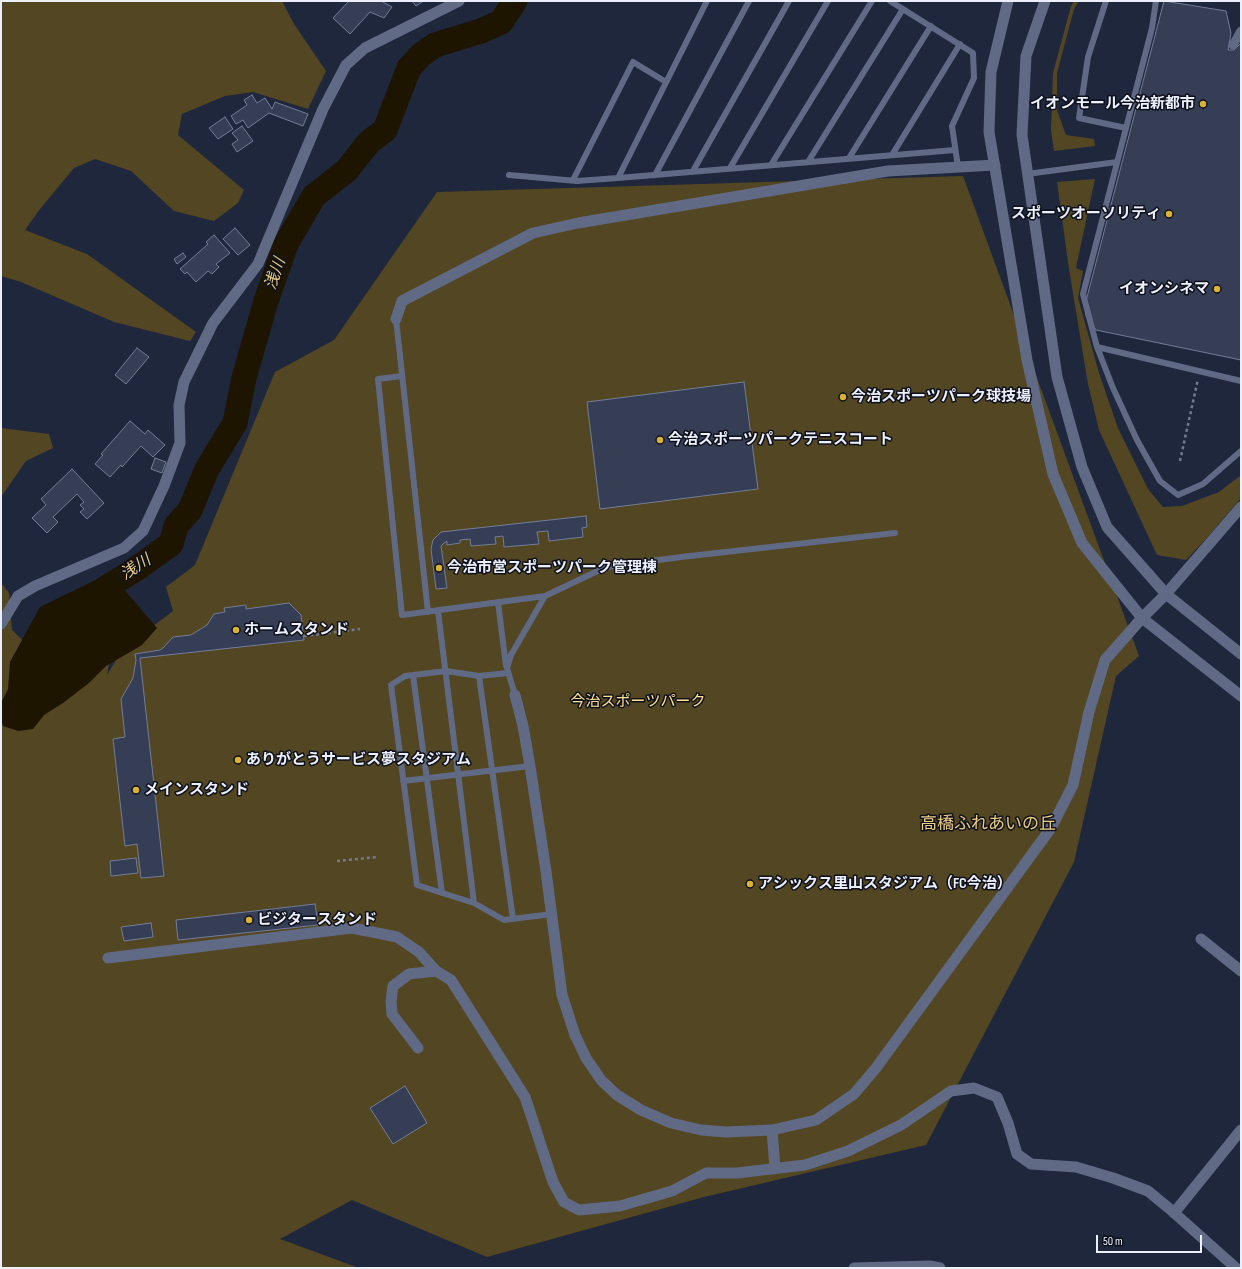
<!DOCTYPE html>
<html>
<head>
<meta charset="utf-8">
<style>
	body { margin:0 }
	#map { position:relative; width:1242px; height:1269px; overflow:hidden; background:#1f273d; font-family:"Sofia Sans Condensed",sans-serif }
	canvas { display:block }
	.frame { position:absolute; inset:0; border:2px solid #ecf0fd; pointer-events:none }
	.scale { position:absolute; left:1096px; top:1235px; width:106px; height:18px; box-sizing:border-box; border:2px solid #ecf0fd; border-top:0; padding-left:5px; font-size:12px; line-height:14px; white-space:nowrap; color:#ecf0fd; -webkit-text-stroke:3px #0d101a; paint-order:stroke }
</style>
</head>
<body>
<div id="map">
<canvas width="1242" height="1269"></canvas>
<div class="frame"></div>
<div class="scale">50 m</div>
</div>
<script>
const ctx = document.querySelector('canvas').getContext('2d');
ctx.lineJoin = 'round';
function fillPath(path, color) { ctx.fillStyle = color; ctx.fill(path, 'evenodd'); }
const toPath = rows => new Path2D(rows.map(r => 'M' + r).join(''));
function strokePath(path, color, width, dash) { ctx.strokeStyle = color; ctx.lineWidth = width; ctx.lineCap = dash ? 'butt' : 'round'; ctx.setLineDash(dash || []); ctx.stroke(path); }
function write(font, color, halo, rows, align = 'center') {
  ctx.font = font + ' "Sofia Sans Condensed","Noto Sans JP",sans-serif'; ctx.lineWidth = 3; ctx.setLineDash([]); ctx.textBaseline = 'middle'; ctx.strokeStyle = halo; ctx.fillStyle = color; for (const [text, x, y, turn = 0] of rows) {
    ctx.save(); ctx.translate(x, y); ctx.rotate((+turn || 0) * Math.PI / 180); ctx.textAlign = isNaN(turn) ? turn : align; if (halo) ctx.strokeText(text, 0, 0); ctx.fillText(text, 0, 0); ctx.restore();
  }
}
const green = toPath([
	[1,1,282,1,294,24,326,71,308,109,253,92,225,96,182,114,178,135,244,190,238,203,214,221,174,211,131,171,95,159,74,168,40,209,25,230,87,254,196,332,190,341,114,322,21,282,1,276],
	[1074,1,1079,1,1074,9,1057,73,1057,110,1066,135,1094,139,1095,146,1054,151,1051,130,1053,73,1071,6],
	[963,176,1139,656,1116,676,1074,862,926,1145,704,1197,487,1257,352,1200,280,1239,359,1268,1,1268,1,585,3,585,9,593,12,630,31,648,116,626,107,675,123,649,173,611,166,587,195,565,275,372,334,340,437,192],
	[1095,179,1076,268,1083,271,1078,298,1099,373,1118,428,1148,489,1163,507,1182,506,1219,492,1241,475,1241,498,1205,540,1186,560,1157,555,1099,430,1088,384,1069,269,1057,182],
	[1,428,49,434,53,448,26,461,1,497]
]);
const water = toPath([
	[110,573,157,628,142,645,106,666,89,683,63,703,44,715,33,729,18,731,3,726,1,720,1,703,8,689,10,662,40,607]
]);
const river = toPath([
	[98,593,133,571,171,544,176,526,190,510,207,469,235,423,244,378,266,301,286,244,314,196,347,170,369,142,385,130,409,68,421,55,435,45,481,31,501,22,515,1]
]);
const building = toPath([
	[349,1,381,1,392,7,384,18,370,12,350,34,333,18,349,1],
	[412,1,421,1,422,2,416,6,412,1],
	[1164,1,1226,11,1231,33,1228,50,1234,50,1241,43,1241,360,1096,330,1086,316,1086,301,1164,1],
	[252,95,257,103,265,98,272,109,275,102,308,114,303,126,269,113,248,128,243,120,236,124,231,116,247,105,244,100,252,95],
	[225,117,233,129,218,139,209,128,225,117],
	[242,126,253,141,237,152,232,144,238,140,232,133,242,126],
	[235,228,250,245,238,255,223,239,235,228],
	[214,235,230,253,216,264,219,267,212,274,208,271,196,282,187,272,185,274,180,269,208,244,206,242,214,235],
	[183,253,186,257,177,264,174,259,183,253],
	[137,348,149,357,126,384,115,375,137,348],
	[744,382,758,489,600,509,587,402,744,382],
	[130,421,145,434,148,430,165,445,153,457,141,446,122,467,121,465,110,477,95,464,103,455,101,454,130,421],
	[155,458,166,462,162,473,151,469,155,458],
	[72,469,104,503,87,519,80,512,84,509,80,505,84,502,77,494,53,517,58,522,47,533,32,518,46,505,41,499,72,469],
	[586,516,587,527,582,528,583,537,549,541,548,531,537,532,539,544,504,547,503,536,495,537,496,544,471,546,470,539,460,540,460,543,447,545,447,541,444,543,441,546,447,588,436,589,431,549,433,540,441,532,586,516],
	[289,603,301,615,304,640,140,658,164,876,141,878,137,844,125,846,113,739,125,737,121,699,133,678,136,660,135,654,160,650,163,648,173,637,191,635,207,625,214,614,225,612,224,608,246,605,246,609,289,603],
	[136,858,138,873,111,876,110,861,136,858],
	[315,904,318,925,178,940,176,920,315,904],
	[151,923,153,937,124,941,121,927,151,923],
	[405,1086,427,1123,393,1144,370,1108,405,1086]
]);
const path = toPath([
	[1180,461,1198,379],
	[304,636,360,629],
	[337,861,378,857]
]);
const service = toPath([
	[707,1,618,178,955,150],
	[890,1,973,53,974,78,952,126,958,167],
	[1106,1,1088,57,1079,118,1126,128],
	[1156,1,1152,28,1083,294,1097,347,1113,388,1137,440,1160,481,1178,495,1203,484,1241,451],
	[892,155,960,44],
	[849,158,931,26],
	[808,162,903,9],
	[771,165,872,1],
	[730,168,828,1],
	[693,171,789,1],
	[1027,174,1117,162],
	[509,175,577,181,618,178],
	[655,175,749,1],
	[573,180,633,62,666,82],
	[396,319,428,612],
	[1097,347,1241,381],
	[402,376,378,379,402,615,545,596,511,655,507,668,515,695],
	[545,596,606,567,681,557,895,533],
	[498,602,506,666],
	[438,611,474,903,504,920,552,914],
	[413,675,442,893],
	[479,676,513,919],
	[403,781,530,766],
	[474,903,417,885,391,685,405,676,446,671,479,676,508,673]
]);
const pedestrian = toPath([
	[1233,45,1241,31]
]);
const minor = toPath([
	[396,319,402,301,533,233,578,223,888,171,995,165],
	[1,624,18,596,35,586,124,548,143,531,164,486,180,443,179,405,184,382,213,323,258,264,323,109,346,65,365,48,459,1],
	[515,695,523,726,530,766,546,871,562,995,575,1035,586,1058,601,1080,617,1095,641,1110,671,1123,701,1130,726,1132,772,1130],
	[1201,939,1241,971],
	[108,958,352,928,397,937,419,952,436,971],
	[418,1048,392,1014,391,1001,393,986,409,974,436,971,451,980,525,1097,553,1182,564,1202,579,1210,620,1206,672,1191,706,1173,737,1173,805,1165,848,1151,901,1125,951,1091,974,1088,997,1097,1008,1123,1017,1154,1031,1164,1076,1167,1113,1178,1148,1191,1171,1210,1236,1268],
	[775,1168,772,1130,816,1120,854,1094,876,1068,1051,828,1073,785,1089,712,1105,660,1142,618],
	[1174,1213,1241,1130],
	[854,1268,930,1266,940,1268]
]);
const tertiary = toPath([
	[1008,1,991,72,989,132,1027,360,1053,474,1082,543,1142,618,1241,696],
	[1045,1,1026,56,1022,135,1057,377,1082,467,1107,527,1166,594,1241,654],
	[1142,618,1166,594,1241,507]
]);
const markers = [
	[1203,104,4,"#dcb233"],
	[1169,214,4,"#dcb233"],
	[1217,289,4,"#dcb233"],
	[843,397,4,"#dcb233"],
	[660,440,4,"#dcb233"],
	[439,568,4,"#dcb233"],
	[236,630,4,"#dcb233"],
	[238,760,4,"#dcb233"],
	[136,790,4,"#dcb233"],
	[750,884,4,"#dcb233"],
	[249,920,4,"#dcb233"]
];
const poiNames = [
	["イオンモール今治新都市",1195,104,"right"],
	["スポーツオーソリティ",1161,214,"right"],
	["イオンシネマ",1209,289,"right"],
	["今治スポーツパーク球技場",851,397],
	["今治スポーツパークテニスコート",668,440],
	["今治市営スポーツパーク管理棟",447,568],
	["ホームスタンド",244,630],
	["ありがとうサービス夢スタジアム",246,760],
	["メインスタンド",144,790],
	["アシックス里山スタジアム（FC今治）",758,884],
	["ビジタースタンド",257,920]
];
const parkNames = [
	["今治スポーツパーク",638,702]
];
const waterNames = [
	["浅川",276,274,-71],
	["浅川",136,568,-33]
];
const quarterNames = [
	["高橋ふれあいの丘",988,825]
];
fillPath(green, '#534622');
fillPath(water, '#1e1500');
strokePath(river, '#1e1500', 25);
fillPath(building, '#363e56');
strokePath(building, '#737d98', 1);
strokePath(path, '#757b8d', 2.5, [3, 3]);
strokePath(service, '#606a84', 6);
strokePath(pedestrian, '#606a84', 9);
strokePath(minor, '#606a84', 11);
strokePath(tertiary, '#606a84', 11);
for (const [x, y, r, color] of markers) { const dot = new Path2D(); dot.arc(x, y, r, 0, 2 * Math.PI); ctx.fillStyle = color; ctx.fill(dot); strokePath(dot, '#0d101a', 1.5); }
write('bold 15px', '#ecf0fd', '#0d101a', poiNames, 'left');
write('15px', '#ffe196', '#0d101a', parkNames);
write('italic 16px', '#e8cb80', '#0d101a', waterNames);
write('17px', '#edcf84', '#0d101a', quarterNames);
</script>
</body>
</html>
